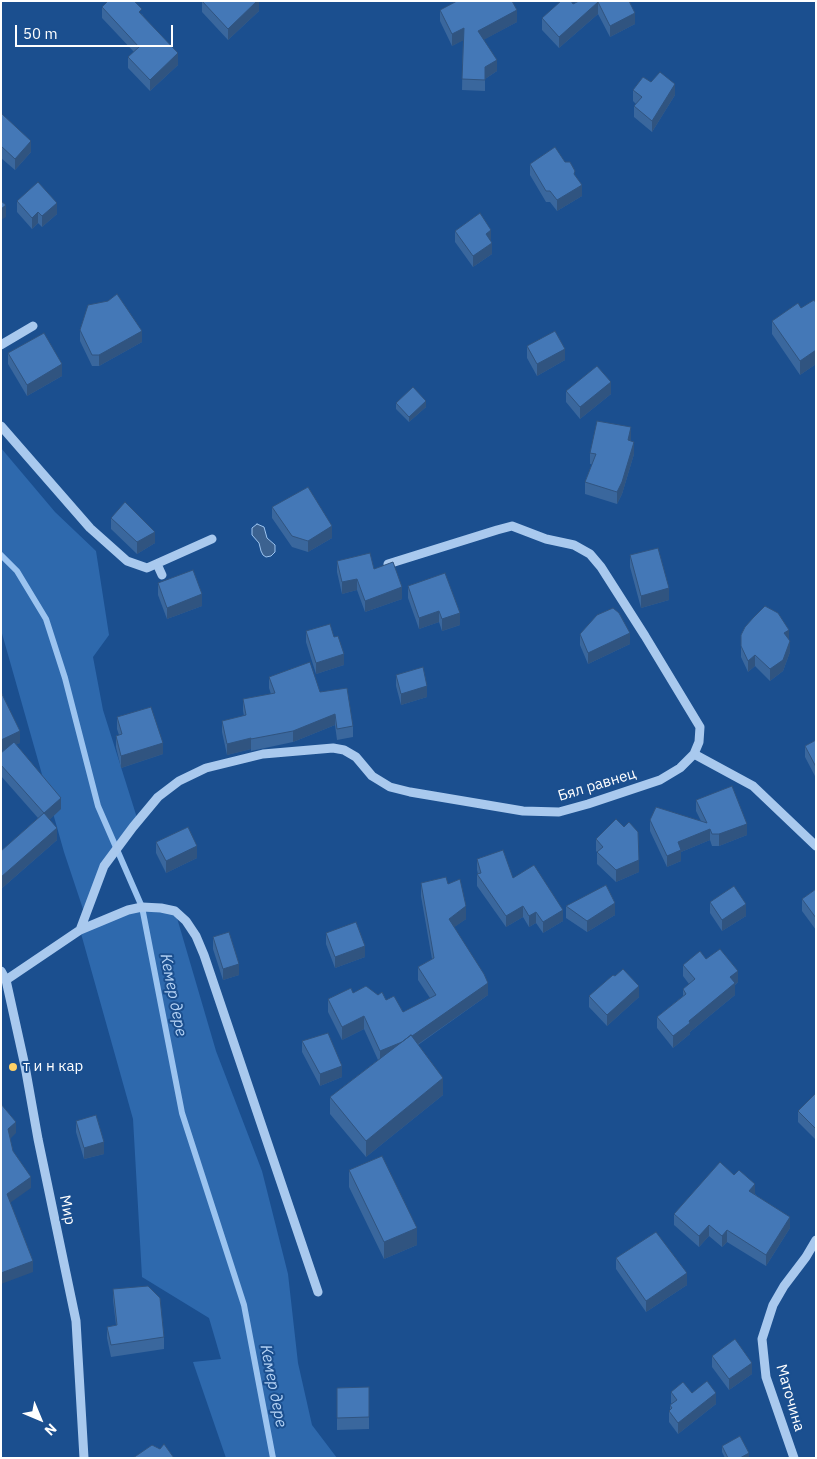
<!DOCTYPE html>
<html>
<head>
<meta charset="utf-8">
<style>
	body { margin:0 }
	#map { position:relative; width:817px; height:1459px; overflow:hidden; background:#1b4f8f; font-family:"IBM Plex Sans",sans-serif }
	canvas { display:block }
	.frame { position:absolute; inset:0; border:2px solid #fff; pointer-events:none }
	.north { position:absolute; left:15px; top:1394px; width:50px; height:50px; -webkit-text-stroke:4px #1b4f8f; paint-order:stroke; rotate:135deg; font-size:14px; font-weight:700; line-height:20px; text-align:center; color:#fff }
	.north::after { content:''; display:block; margin:auto; width:18px; height:22px; background:#fff; clip-path:polygon(50% 0,100% 100%,50% 72%,0 100%) }
	.scale { position:absolute; left:15px; top:25px; width:158px; height:22px; box-sizing:border-box; border:2px solid #fff; border-top:0; padding-left:6px; font-size:15px; line-height:18px; white-space:nowrap; color:#fff; -webkit-text-stroke:4px #1b4f8f; paint-order:stroke }
</style>
</head>
<body>
<div id="map">
<canvas width="817" height="1459"></canvas>
<div class="frame"></div>
<div class="north">N</div>
<div class="scale">50 m</div>
</div>
<script>
const ctx = document.querySelector('canvas').getContext('2d');
ctx.lineJoin = 'round';
function fillPath(path, color) { ctx.fillStyle = color; ctx.fill(path, 'evenodd'); }
const toPath = rows => new Path2D(rows.map(r => 'M' + r).join(''));
function strokePath(path, color, width, dash) { ctx.strokeStyle = color; ctx.lineWidth = width; ctx.lineCap = dash ? 'butt' : 'round'; ctx.setLineDash(dash || []); ctx.stroke(path); }
function write(font, color, halo, rows, align = 'center') {
  ctx.font = font + ' "IBM Plex Sans",sans-serif'; ctx.lineWidth = 4; ctx.setLineDash([]); ctx.textBaseline = 'middle'; ctx.strokeStyle = halo; ctx.fillStyle = color; for (const [text, x, y, turn = 0] of rows) {
    ctx.save(); ctx.translate(x, y); ctx.rotate((+turn || 0) * Math.PI / 180); ctx.textAlign = isNaN(turn) ? turn : align; if (halo) ctx.strokeText(text, 0, 0); ctx.fillText(text, 0, 0); ctx.restore();
  }
}
const green = toPath([
	[1,448,55,512,96,551,109,635,93,657,103,710,138,821,104,866,85,915,64,852,1,630],
	[128,910,175,911,216,1051,262,1171,288,1274,298,1363,312,1425,337,1458,226,1458,193,1362,221,1359,209,1318,142,1277,133,1119,80,930]
]);
const water = toPath([
	[257,524,264,527,267,538,275,545,275,552,271,556,266,557,263,555,261,551,259,543,252,535,252,528,257,524]
]);
const stream = toPath([
	[1,555,17,571,46,619,65,678,98,806,142,907,182,1113,244,1305,273,1458]
]);
const minor = toPath([
	[1,345,33,326],
	[1,426,90,528,127,561,147,568,212,539],
	[157,564,162,575],
	[694,754,753,786,816,846],
	[80,930,104,866,133,827,158,797,179,781,206,768,263,754,333,748,344,750,356,757,372,776,390,787,410,792,523,811,559,812,588,804,660,780,680,768,694,754,699,742,700,727,645,636,601,567,590,554,574,545,546,539,512,526,497,530,388,564],
	[1,971,6,980,25,1066,38,1139,76,1321,84,1458],
	[6,980,80,930,128,910,142,907,161,908,175,911,186,921,196,936,204,955,318,1292],
	[794,1458,766,1377,762,1339,773,1305,784,1286,806,1257,816,1240]
]);
const wall = toPath([
	[202,1,259,1,259,11,228,40,202,12],
	[629,1,635,24,610,37,598,14,559,48,542,30,542,18,573,4],
	[102,7,142,14,178,65,150,91,128,68,128,57,134,52,102,18],
	[440,10,517,22,483,40,497,71,485,79,485,91,462,90,463,40,452,46,440,21],
	[651,82,675,95,652,132,634,117,634,106,636,104,633,101,633,90],
	[1,115,31,152,15,170,1,158],
	[530,164,575,176,582,196,557,211,550,202,546,202,530,175],
	[17,201,57,214,42,227,38,223,32,229,17,212],
	[455,231,491,241,492,254,473,267,455,242],
	[816,303,816,364,800,375,772,334,772,321],
	[80,330,142,342,99,366,92,366,80,341],
	[527,346,565,360,537,376,527,358],
	[8,353,62,376,27,396,8,364],
	[566,391,611,394,580,419,566,402],
	[396,403,426,407,409,422,396,409],
	[631,439,630,441,634,454,622,494,617,504,585,494,585,482,592,464,590,464,590,453],
	[272,507,332,538,308,552,292,547,272,518],
	[111,518,155,543,137,554,111,529],
	[630,555,669,600,641,608,630,567],
	[337,561,374,569,402,599,365,612,357,590,342,594,337,572],
	[158,583,202,606,167,619,158,595],
	[408,586,460,625,442,631,439,622,419,629,408,598],
	[306,631,334,637,344,665,316,674,306,642],
	[580,634,630,644,588,664,580,645],
	[741,635,789,640,790,652,783,671,770,681,755,666,748,672,741,657],
	[396,675,427,697,401,705,396,686],
	[269,677,320,692,353,726,353,737,337,740,335,725,293,742,251,751,251,749,227,755,222,732,222,721,244,716,243,711,243,699,271,694,269,688],
	[2,693,20,743,16,744,61,809,49,820,57,840,1,889,1,851,38,818,1,776,1,752,5,749],
	[117,717,163,754,121,768,116,747,116,736,119,735,117,729],
	[816,740,816,778,805,757,805,746],
	[696,800,747,835,719,846,712,846,710,840,681,852,681,861,667,867,650,831,650,820,701,821,696,811],
	[596,839,639,872,616,882,597,864,597,852,596,851],
	[156,842,197,858,166,873,156,853],
	[477,859,513,878,563,921,543,933,536,923,529,927,523,917,506,927,477,886,477,874,478,874,477,870],
	[421,883,448,884,466,919,454,927,488,995,418,1045,443,1095,366,1157,330,1114,330,1097,378,1060,364,1029,342,1040,328,1012,328,999,353,993,386,1000,403,1012,430,998,418,980,418,967,432,959,421,896],
	[816,889,816,930,802,911,802,899],
	[710,902,746,916,722,931,710,913],
	[566,906,615,915,587,932,566,918],
	[326,933,365,957,335,968,326,944],
	[213,937,239,975,223,980,213,949],
	[706,959,738,982,735,985,735,995,690,1032,690,1034,673,1048,657,1028,657,1017,683,996,683,989,689,984,683,976,683,965],
	[589,996,639,997,607,1026,589,1007],
	[302,1041,342,1077,320,1086,302,1052],
	[816,1093,816,1140,798,1122,798,1111],
	[76,1121,104,1154,84,1159,76,1132],
	[349,1170,417,1245,384,1259,349,1187],
	[755,1194,790,1228,766,1266,727,1242,722,1247,709,1236,699,1247,674,1225,674,1214],
	[616,1258,687,1285,646,1312,616,1269],
	[113,1289,164,1337,164,1349,111,1357,107,1338,107,1327,116,1325,113,1300],
	[712,1356,752,1374,729,1390,712,1367],
	[369,1387,369,1429,337,1430,337,1388],
	[671,1392,692,1393,716,1404,678,1434,669,1422,669,1411,670,1410,670,1405,672,1404,671,1403],
	[722,1446,749,1458,725,1458,722,1452]
]);
const shadedWall = toPath([
	[257,1,259,1,259,11,228,40,228,29],
	[598,2,598,14,559,48,559,37],
	[517,10,517,22,478,43,478,31],
	[635,13,635,24,610,37,610,26],
	[464,28,464,40,452,46,452,34],
	[178,53,178,65,150,91,150,80],
	[497,60,497,71,485,79,485,91,485,67],
	[675,84,675,95,652,132,652,121],
	[31,141,31,152,15,170,15,159],
	[582,185,582,196,557,211,557,200],
	[57,203,57,214,42,227,42,216],
	[6,205,6,217,1,220,1,209],
	[38,212,38,223,32,229,32,218],
	[491,230,491,241,486,234],
	[492,243,492,254,473,267,473,256],
	[142,331,142,342,99,366,99,355],
	[565,349,565,360,537,376,537,364],
	[816,350,816,364,800,375,800,361],
	[62,364,62,376,27,396,27,385],
	[611,382,611,394,580,419,580,407],
	[426,401,426,407,409,422,409,417],
	[631,427,631,439,628,452,628,440],
	[634,442,634,454,622,494,617,504,617,492],
	[332,526,332,538,308,552,308,541],
	[155,532,155,543,137,554,137,542],
	[357,579,357,590,342,594,342,582],
	[402,587,402,599,365,612,365,601],
	[669,588,669,600,641,608,641,596],
	[202,594,202,606,167,619,167,608],
	[439,611,439,622,419,629,419,618],
	[460,613,460,625,442,631,442,619],
	[789,630,789,641,784,633],
	[630,633,630,644,588,664,588,653],
	[790,641,790,652,783,671,770,681,770,669],
	[344,654,344,665,316,674,316,663],
	[755,655,755,666,748,672,748,661],
	[427,686,427,697,401,705,401,694],
	[335,714,335,725,293,742,293,731],
	[20,731,20,743,1,751,1,740],
	[251,738,251,749,227,755,227,744],
	[163,743,163,754,121,768,121,756],
	[61,798,61,809,44,825,44,813],
	[747,824,747,835,719,846,719,834],
	[57,828,57,840,1,889,1,877],
	[710,829,710,840,681,852,681,861,667,867,667,856,678,842],
	[197,846,197,858,166,873,166,861],
	[639,860,639,872,616,882,616,870],
	[615,903,615,915,587,932,587,921],
	[746,904,746,916,722,931,722,920],
	[466,906,466,919,449,931,449,919],
	[523,906,523,917,506,927,506,916],
	[563,910,563,921,543,933,543,922],
	[536,912,536,923,529,927,529,916],
	[365,946,365,957,335,968,335,957],
	[239,964,239,975,223,980,223,969],
	[738,971,738,982,735,985,735,995,690,1032,690,1034,673,1048,673,1036,730,977],
	[488,983,488,995,404,1054,380,1063,380,1051],
	[639,986,639,997,607,1026,607,1015],
	[364,1016,364,1029,342,1040,342,1027],
	[342,1066,342,1077,320,1086,320,1074],
	[443,1078,443,1095,366,1157,366,1141],
	[16,1122,16,1133,8,1141,8,1129],
	[104,1142,104,1154,84,1159,84,1148],
	[31,1177,31,1188,7,1205,7,1194],
	[755,1184,755,1195,749,1191],
	[790,1217,790,1228,766,1266,766,1255],
	[709,1225,709,1236,699,1247,699,1236],
	[417,1228,417,1245,384,1259,384,1242],
	[727,1230,727,1242,722,1247,722,1236],
	[33,1261,33,1272,1,1284,1,1273],
	[687,1273,687,1285,646,1312,646,1301],
	[752,1363,752,1374,729,1390,729,1379],
	[716,1393,716,1404,678,1434,678,1423],
	[749,1453,749,1458,740,1458]
]);
const building = toPath([
	[108,1,134,1,142,9,139,12,178,53,150,80,128,57,139,47,102,7,108,1],
	[202,1,257,1,228,29,202,1],
	[457,1,512,1,517,10,478,31,497,60,485,67,485,80,462,79,464,28,452,34,440,10,457,1],
	[561,1,571,1,573,4,579,1,629,1,635,13,610,26,598,2,559,37,542,18,561,1],
	[660,72,675,84,652,121,634,106,642,97,633,90,643,77,651,82,660,72],
	[2,114,31,141,15,159,1,146,1,115,2,114],
	[555,147,565,162,570,162,575,171,574,174,582,185,557,200,550,191,546,191,530,164,555,147],
	[38,182,57,203,42,216,38,212,32,218,17,201,38,182],
	[1,201,6,205,1,209,1,201],
	[480,213,491,230,486,234,492,243,473,256,455,231,480,213],
	[117,294,142,331,99,355,92,355,80,330,88,305,108,301,117,294],
	[814,300,816,303,816,350,800,361,772,321,798,303,801,308,814,300],
	[555,331,565,349,537,364,527,346,555,331],
	[44,333,62,364,27,385,8,353,44,333],
	[597,366,611,382,580,407,566,391,597,366],
	[413,387,426,401,409,417,396,403,413,387],
	[597,421,631,427,628,440,634,442,622,482,617,492,585,482,596,454,590,453,597,421],
	[308,487,332,526,308,541,292,536,272,507,308,487],
	[125,502,155,532,137,542,111,518,125,502],
	[658,548,669,588,641,596,630,555,658,548],
	[370,553,374,569,393,562,402,587,365,601,357,579,342,582,337,561,370,553],
	[193,570,202,594,167,608,158,583,193,570],
	[445,573,460,613,442,619,439,611,419,618,408,586,445,573],
	[765,606,778,613,789,630,784,633,790,641,783,660,770,669,755,655,748,661,741,646,741,635,745,627,753,618,765,606],
	[613,608,619,613,630,633,588,653,580,634,597,615,613,608],
	[330,624,334,637,338,636,344,654,316,663,306,631,330,624],
	[310,662,320,692,347,688,353,726,337,729,335,714,293,731,251,739,251,738,227,744,222,721,246,715,243,699,275,693,269,677,310,662],
	[423,667,427,686,401,694,396,675,423,667],
	[1,692,20,731,1,740,1,692],
	[151,707,163,743,121,756,116,736,122,734,117,717,151,707],
	[816,740,816,767,805,746,816,740],
	[14,742,61,798,44,813,1,765,1,753,14,742],
	[732,786,747,824,719,834,712,834,710,829,678,842,681,850,667,856,650,820,656,807,707,823,696,800,732,786],
	[44,813,57,828,1,877,1,851,44,813],
	[616,819,624,827,629,822,638,832,639,860,616,870,597,852,603,847,596,839,616,819],
	[188,827,197,846,166,861,156,842,188,827],
	[503,850,513,878,534,865,563,910,543,922,536,912,529,916,523,906,506,916,477,874,481,873,477,859,503,850],
	[446,877,448,884,460,879,466,906,449,919,484,974,488,983,412,1036,411,1035,402,1042,380,1051,364,1016,342,1027,328,999,351,988,353,993,366,986,378,995,382,992,386,1000,394,996,403,1012,436,995,418,967,434,958,421,883,446,877],
	[606,885,615,903,587,921,566,906,606,885],
	[734,886,746,904,722,920,710,902,734,886],
	[816,889,816,918,802,899,816,889],
	[356,922,365,946,335,957,326,933,356,922],
	[229,932,239,964,223,969,213,937,229,932],
	[720,949,738,971,730,977,735,983,689,1021,690,1023,673,1036,657,1017,686,994,683,989,695,979,683,965,700,951,706,959,720,949],
	[623,969,639,986,607,1015,589,996,613,975,615,976,623,969],
	[328,1033,342,1066,320,1074,302,1041,328,1033],
	[411,1035,443,1078,366,1141,330,1097,411,1035],
	[816,1093,816,1129,798,1111,816,1093],
	[1,1104,16,1122,8,1129,13,1151,31,1177,7,1194,33,1261,1,1273,1,1104],
	[96,1115,104,1142,84,1148,76,1121,96,1115],
	[382,1156,417,1228,384,1242,349,1170,382,1156],
	[720,1162,734,1175,739,1170,755,1184,749,1191,790,1217,766,1255,727,1230,722,1236,709,1225,699,1236,674,1214,720,1162],
	[656,1232,687,1273,646,1301,616,1258,656,1232],
	[148,1286,160,1298,164,1337,111,1345,107,1327,117,1325,113,1289,148,1286],
	[735,1339,752,1363,729,1379,712,1356,735,1339],
	[707,1381,716,1393,678,1423,669,1411,672,1408,670,1405,677,1400,671,1392,683,1382,692,1393,707,1381],
	[369,1387,369,1417,337,1418,337,1388,369,1387],
	[740,1436,749,1453,740,1458,728,1458,722,1446,740,1436],
	[164,1444,174,1458,133,1458,152,1445,160,1449,164,1444]
]);
const markers = [
	[13,1067,5,"#ffd166"]
];
const streetNames = [
	["Бял равнец",597,785,-17],
	["Мир",67,1210,78],
	["Маточина",790,1398,74]
];
const poiNames = [
	["т и н кар",23,1067]
];
const waterNames = [
	["Кемер дере",173,995,79],
	["Кемер дере",273,1386,79]
];
fillPath(green, '#2e69ad');
fillPath(water, '#3c6290');
strokePath(water, '#9cc4f0', 1);
strokePath(stream, '#9cc4f0', 6);
strokePath(minor, '#a9c9ee', 9);
fillPath(wall, '#3a679d');
fillPath(shadedWall, '#305480');
fillPath(building, '#4478b7');
strokePath(building, '#305480', 1);
for (const [x, y, r, color] of markers) { const dot = new Path2D(); dot.arc(x, y, r, 0, 2 * Math.PI); ctx.fillStyle = color; ctx.fill(dot); strokePath(dot, '#1b4f8f', 2); }
write('15px', '#fff', '#1b4f8f', streetNames);
write('15px', '#fff', '#1b4f8f', poiNames, 'left');
write('italic 16px', '#b5d3f5', '#1b4f8f', waterNames);
</script>
</body>
</html>
